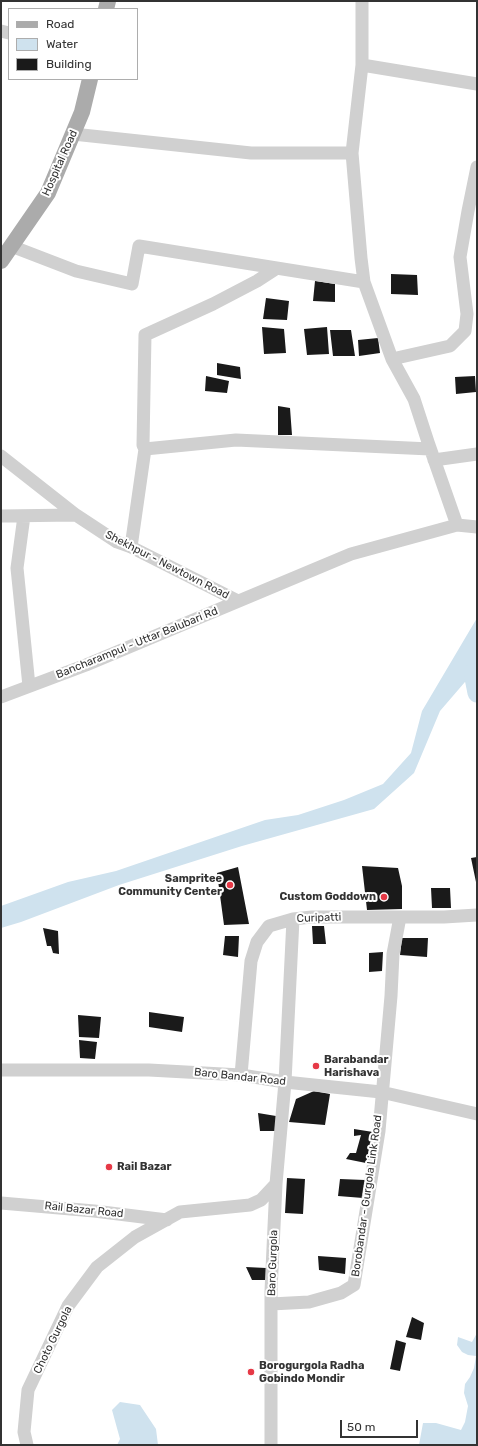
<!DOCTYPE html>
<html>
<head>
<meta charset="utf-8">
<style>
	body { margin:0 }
	#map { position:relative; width:478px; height:1446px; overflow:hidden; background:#fff; font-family:Rubik,sans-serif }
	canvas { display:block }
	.frame { position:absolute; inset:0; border:2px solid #333; pointer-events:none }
	.legend { position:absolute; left:8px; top:8px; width:130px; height:72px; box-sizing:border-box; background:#fff; border:1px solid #adadad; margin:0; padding:5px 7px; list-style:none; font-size:12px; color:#333 }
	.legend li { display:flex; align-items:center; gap:8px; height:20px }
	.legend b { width:20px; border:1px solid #adadad }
	.scale { position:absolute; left:340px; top:1420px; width:78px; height:18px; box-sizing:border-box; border:2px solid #333; border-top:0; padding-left:5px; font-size:12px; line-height:14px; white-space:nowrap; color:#333; -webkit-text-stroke:3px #fff; paint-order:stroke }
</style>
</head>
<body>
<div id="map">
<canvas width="478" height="1446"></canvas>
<div class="frame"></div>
<ul class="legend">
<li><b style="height:5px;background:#ababab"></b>Road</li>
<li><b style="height:11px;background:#cfe2ee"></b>Water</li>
<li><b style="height:11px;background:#1a1a1a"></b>Building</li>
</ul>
<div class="scale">50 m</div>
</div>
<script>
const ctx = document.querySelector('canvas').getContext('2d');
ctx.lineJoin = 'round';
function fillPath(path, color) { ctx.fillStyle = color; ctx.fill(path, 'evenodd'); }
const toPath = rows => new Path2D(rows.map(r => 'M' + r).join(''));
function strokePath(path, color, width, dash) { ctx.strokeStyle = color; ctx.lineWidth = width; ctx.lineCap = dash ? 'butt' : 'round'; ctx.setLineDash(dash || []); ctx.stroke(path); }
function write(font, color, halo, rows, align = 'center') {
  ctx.font = font + ' Rubik,sans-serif'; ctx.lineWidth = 4; ctx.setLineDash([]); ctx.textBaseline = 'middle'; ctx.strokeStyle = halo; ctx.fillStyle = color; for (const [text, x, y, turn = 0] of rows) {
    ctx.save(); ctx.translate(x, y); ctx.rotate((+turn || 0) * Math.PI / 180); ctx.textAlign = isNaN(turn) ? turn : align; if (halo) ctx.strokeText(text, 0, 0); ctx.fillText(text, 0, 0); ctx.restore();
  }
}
const water = toPath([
	[477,618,477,668,440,711,414,773,374,809,242,846,119,885,21,922,1,928,1,906,68,882,116,871,265,820,298,815,344,800,383,784,411,753,422,711],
	[477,1333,477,1445,419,1445,423,1423,436,1423,461,1430,465,1422,468,1406,464,1393,465,1384,470,1377,474,1368,476,1356,468,1355,462,1352,457,1345,458,1337,472,1342],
	[120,1402,140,1405,156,1429,158,1445,117,1445,120,1439,112,1410]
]);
const river = toPath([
	[473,673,477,693]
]);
const building = toPath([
	[391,274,417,275,418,295,391,294],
	[315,281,335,284,335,302,313,301],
	[266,298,289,301,287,320,263,319],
	[262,327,284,329,286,353,264,354],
	[327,327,329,354,307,355,304,329],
	[330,330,351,330,355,356,333,356],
	[378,338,380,353,359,356,358,340],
	[217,363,240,367,241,379,217,375],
	[206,376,229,381,227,393,205,391],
	[475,376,476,392,456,394,455,377],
	[278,406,290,408,292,435,278,435],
	[477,857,477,882,476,882,471,858],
	[362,866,398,868,402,886,402,909,367,910],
	[238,867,249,924,224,925,217,873],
	[431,888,450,888,451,908,432,908],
	[312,926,324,926,326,944,313,944],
	[43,928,58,931,59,954,53,953,51,946,47,946],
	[225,936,239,936,238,957,223,955],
	[402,938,428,938,427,957,400,955],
	[383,952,382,971,369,972,369,953],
	[149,1012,184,1017,182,1032,149,1027],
	[78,1015,101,1017,99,1038,79,1037],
	[79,1040,97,1042,95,1059,80,1058],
	[314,1091,330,1094,325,1125,289,1122,296,1099],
	[258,1113,276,1116,276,1131,260,1131],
	[354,1129,373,1132,366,1163,346,1159,350,1153,356,1153,361,1135,354,1136],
	[287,1178,305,1179,303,1214,285,1213],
	[340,1179,365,1180,363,1198,338,1196],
	[318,1256,346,1258,345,1274,319,1270],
	[246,1267,266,1268,266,1280,252,1280],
	[412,1317,424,1323,421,1340,406,1337],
	[396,1340,406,1343,400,1371,390,1369]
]);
const minor = toPath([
	[362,1,362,65,352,153,361,258,364,282,392,359,414,399,428,442,457,525],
	[1,31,9,33],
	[362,65,477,84],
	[73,134,251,153,352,153],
	[11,246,76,271,132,284,139,246,364,282],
	[392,359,450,346,465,331,467,314,460,257,468,211,477,167],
	[145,449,143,445,145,335,213,304,257,281,277,268],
	[1,456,76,515,117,542,131,547,238,601],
	[434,460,477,454],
	[1,516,76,515],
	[24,516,17,568,29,686],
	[131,547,145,449,236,440,430,449],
	[1,697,86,665,351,554,457,525,477,527],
	[1,1070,149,1070,241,1075,285,1082,381,1092,477,1114],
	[241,1075,251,961,257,942,269,926,293,919,312,917,444,917,477,915],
	[1,1203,94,1211,167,1220],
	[271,1304,309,1302,341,1293,354,1285,379,1131,391,996,393,954,400,917],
	[27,1445,24,1432,28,1390,68,1306,97,1267,135,1237,180,1212,250,1205,261,1200,276,1184],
	[271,1445,271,1291,276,1184,285,1082,293,919]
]);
const major = toPath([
	[106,9,108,1],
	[1,261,48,193,82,112,90,79]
]);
const markers = [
	[230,885,4,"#e63946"],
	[384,897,4,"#e63946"],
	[316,1066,4,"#e63946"],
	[109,1167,4,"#e63946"],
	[251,1372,4,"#e63946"]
];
const streetNames = [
	["Hospital Road",60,163,-66],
	["Shekhpur - Newtown Road",167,565,27],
	["Bancharampul - Uttar Balubari Rd",137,643,-22],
	["Curipatti",319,918,-2],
	["Baro Bandar Road",240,1077,6],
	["Borobandar - Gurgola Link Road",367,1196,-82],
	["Rail Bazar Road",84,1210,6],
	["Baro Gurgola",273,1263,-88],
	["Choto Gurgola",53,1340,-64]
];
const poiNames = [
	["Sampritee",222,879,"right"],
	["Community Center",222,892,"right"],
	["Custom Goddown",376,897,"right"],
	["Barabandar",324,1060],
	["Harishava",324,1073],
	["Rail Bazar",117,1167],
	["Borogurgola Radha",259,1366],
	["Gobindo Mondir",259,1379]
];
fillPath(water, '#cfe2ee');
strokePath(river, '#cfe2ee', 19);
fillPath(building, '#1a1a1a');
strokePath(minor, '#d0d0d0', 13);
strokePath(major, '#ababab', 16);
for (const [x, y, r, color] of markers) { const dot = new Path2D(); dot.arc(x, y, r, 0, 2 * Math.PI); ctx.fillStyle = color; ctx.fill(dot); strokePath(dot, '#fff', 1.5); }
write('11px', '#333', '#fff', streetNames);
write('bold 11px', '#333', '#fff', poiNames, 'left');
</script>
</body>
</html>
